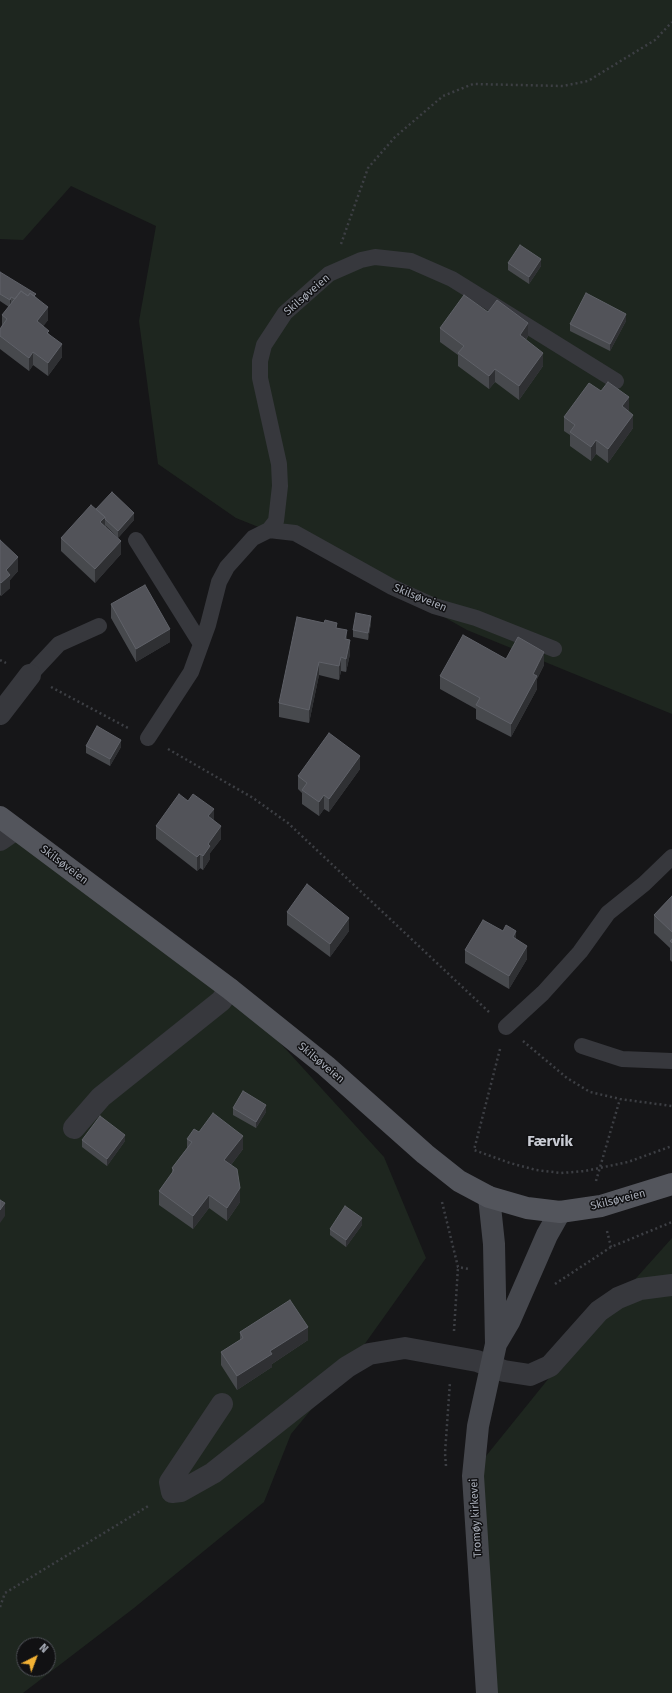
<!DOCTYPE html>
<html>
<head>
<meta charset="utf-8">
<style>
	body { margin:0 }
	#map { position:relative; width:672px; height:1693px; overflow:hidden; background:#161618; font-family:"Fira Sans",sans-serif }
	canvas { display:block }
	.north { position:absolute; left:16px; top:1637px; width:40px; height:40px; box-sizing:border-box; background:#111113; border:1px solid #4d4f55; border-radius:50%; rotate:42deg; font-size:11px; font-weight:700; line-height:16px; text-align:center; color:#a8adb8 }
	.north::after { content:''; display:block; margin:auto; width:14px; height:18px; background:#f2b134; clip-path:polygon(50% 0,100% 100%,50% 72%,0 100%) }
</style>
</head>
<body>
<div id="map">
<canvas width="672" height="1693"></canvas>
<div class="north">N</div>
</div>
<script>
const ctx = document.querySelector('canvas').getContext('2d');
ctx.lineJoin = 'round';
function fillPath(path, color) { ctx.fillStyle = color; ctx.fill(path, 'evenodd'); }
const toPath = rows => new Path2D(rows.map(r => 'M' + r).join(''));
function strokePath(path, color, width, dash) { ctx.strokeStyle = color; ctx.lineWidth = width; ctx.lineCap = dash ? 'butt' : 'round'; ctx.setLineDash(dash || []); ctx.stroke(path); }
function write(font, color, halo, rows, align = 'center') {
  ctx.font = font + ' "Fira Sans",sans-serif'; ctx.lineWidth = 3; ctx.setLineDash([]); ctx.textBaseline = 'middle'; ctx.strokeStyle = halo; ctx.fillStyle = color; for (const [text, x, y, turn = 0] of rows) {
    ctx.save(); ctx.translate(x, y); ctx.rotate((+turn || 0) * Math.PI / 180); ctx.textAlign = isNaN(turn) ? turn : align; if (halo) ctx.strokeText(text, 0, 0); ctx.fillText(text, 0, 0); ctx.restore();
  }
}
const green = toPath([
	[0,0,672,0,672,714,467,630,346,562,236,518,158,464,139,321,156,226,71,186,23,240,0,239],
	[0,826,272,1034,384,1157,426,1258,359,1352,291,1434,264,1502,134,1608,23,1693,0,1693],
	[24,1645,48,1645,48,1669,24,1669],
	[672,1238,672,1693,485,1693,465,1482,570,1352]
]);
const path = toPath([
	[341,244,368,168,395,137,443,96,473,84,563,86,588,81,655,40,672,22],
	[0,660,6,663],
	[51,687,128,728],
	[168,749,253,798,288,823,489,1012],
	[523,1041,567,1078,590,1092,620,1099,672,1106],
	[500,1049,474,1150,510,1163,536,1170,561,1173,585,1171,628,1162,672,1146],
	[596,1181,620,1099],
	[442,1202,458,1267,469,1269],
	[607,1231,611,1247],
	[555,1284,611,1247,672,1222],
	[454,1331,458,1267],
	[446,1466,445,1453,450,1382],
	[0,1607,5,1593,150,1505]
]);
const service = toPath([
	[269,530,276,521,280,486,279,464,260,378,260,361,264,345,285,313,329,274,361,260,375,257,411,261,452,279,616,381],
	[136,540,201,644],
	[30,675,59,644,99,626],
	[148,738,191,672,208,625,219,582,227,567,253,538,269,530,295,533,392,587,434,606,476,618,554,649],
	[506,1027,543,993,580,952,608,913,644,884,672,857],
	[582,1046,622,1059,672,1061]
]);
const minor = toPath([
	[0,714,30,675],
	[0,840,16,829],
	[74,1128,101,1097,221,1001,230,989],
	[222,1404,170,1482,172,1492,181,1491,213,1473,347,1367,369,1354,405,1348,477,1361,504,1371,530,1375,550,1366,599,1311,618,1298,640,1289,672,1285]
]);
const secondary = toPath([
	[496,1344,509,1322,547,1235,560,1212],
	[487,1693,473,1476,478,1426,496,1344,494,1244,489,1197]
]);
const primary = toPath([
	[0,817,230,989,326,1066,425,1154,459,1181,489,1197,527,1208,560,1212,601,1206,672,1184]
]);
const wall = toPath([
	[508,263,541,266,529,284,508,270],
	[0,272,36,297,48,320,43,326,49,334,62,357,48,376,33,365,29,371,0,349,0,329,2,325,2,315,9,307,0,301],
	[488,312,528,336,526,340,543,366,519,400,495,382,489,389,458,366,458,355,440,342,440,328],
	[626,321,610,351,570,331,570,324],
	[629,410,628,411,633,428,608,463,596,454,591,461,570,446,570,435,564,431,564,417],
	[96,509,134,520,118,538,105,525,121,554,95,583,61,551,61,538],
	[0,540,18,571,10,580,10,588,1,596,0,595],
	[111,604,170,642,136,662,111,618],
	[371,623,368,640,353,637,353,630],
	[337,628,347,640,350,654,346,672,341,671,339,680,319,675,309,723,279,717,279,703],
	[506,659,544,665,537,679,537,689,511,737,476,719,476,709,440,689,440,676],
	[86,746,121,747,110,766,86,753],
	[360,769,329,812,324,809,319,816,302,804,302,793,298,789,298,776],
	[214,820,221,839,210,853,210,859,203,870,200,868,197,871,156,839,156,826],
	[672,896,672,962,670,960,670,948,654,933,654,915],
	[287,912,349,931,330,957,287,925],
	[516,939,527,959,509,989,465,963,465,950],
	[233,1108,266,1112,256,1128,233,1115],
	[199,1132,243,1149,231,1165,240,1202,227,1221,209,1208,193,1229,159,1205,159,1191,172,1173,172,1168,187,1148,187,1139],
	[82,1140,125,1141,107,1166,82,1147],
	[362,1225,346,1247,330,1235,330,1229],
	[240,1332,308,1340,272,1364,272,1367,237,1390,221,1365,221,1352,240,1340]
]);
const shadedWall = toPath([
	[541,259,541,266,529,284,529,277],
	[11,297,11,304,10,307,10,300],
	[48,307,48,320,37,335,37,321],
	[626,314,626,321,610,351,610,344],
	[528,323,528,336,520,348,520,335],
	[62,344,62,357,48,376,48,363],
	[33,352,33,365,29,371,29,358],
	[543,353,543,366,519,400,519,386],
	[495,369,495,382,489,389,489,376],
	[629,397,629,410,622,420,622,406],
	[633,415,633,428,608,463,608,449],
	[596,440,596,454,591,461,591,447],
	[134,513,134,520,118,538,118,531],
	[105,517,105,531,100,522],
	[121,541,121,554,95,583,95,569],
	[18,557,18,571,10,580,10,588,1,596,1,583,6,570],
	[371,616,371,623,368,640,368,633],
	[170,629,170,642,136,662,136,649],
	[347,630,347,643,345,639],
	[350,640,350,654,346,672,346,659],
	[544,652,544,665,537,679,537,689,511,737,511,724,533,674],
	[341,657,341,671,339,680,339,666],
	[319,662,319,675,309,723,309,710],
	[121,740,121,747,110,766,110,759],
	[360,756,360,769,329,812,329,799],
	[324,795,324,809,319,816,319,802],
	[214,809,214,822,208,816],
	[221,826,221,839,210,853,210,859,203,870,203,856,208,844],
	[200,854,200,868,197,871,197,857],
	[349,918,349,931,330,957,330,944],
	[516,931,516,945,513,937],
	[527,946,527,959,509,989,509,976],
	[266,1105,266,1112,256,1128,256,1122],
	[125,1135,125,1141,107,1166,107,1159],
	[243,1136,243,1149,224,1174,224,1160],
	[240,1188,240,1202,227,1221,227,1208],
	[209,1195,209,1208,193,1229,193,1216],
	[5,1203,5,1216,0,1223,0,1210],
	[362,1218,362,1225,346,1247,346,1240],
	[308,1327,308,1340,272,1364,272,1367,237,1390,237,1376,270,1351]
]);
const building = toPath([
	[520,245,541,259,529,277,508,263,520,245],
	[0,272,36,294,34,296,30,293,28,296,21,291,15,299,11,297,10,300,0,294,0,272],
	[21,291,28,296,30,293,48,307,37,321,49,331,47,333,62,344,48,363,33,352,29,358,0,336,0,329,7,319,2,315,21,291],
	[586,293,626,314,610,344,570,324,586,293],
	[464,295,488,312,497,300,528,323,520,335,543,353,519,386,495,369,489,376,458,353,464,346,440,328,464,295],
	[608,382,629,397,622,406,633,415,608,449,596,440,591,447,570,432,575,425,564,417,589,383,601,391,608,382],
	[112,492,134,513,118,531,105,519,105,517,96,509,112,492],
	[91,505,105,517,100,522,121,541,95,569,61,538,91,505],
	[0,540,18,557,6,570,10,575,1,583,0,582,0,540],
	[145,585,170,629,136,649,111,604,145,585],
	[356,613,371,616,368,633,353,630,356,613],
	[297,617,324,623,325,620,337,623,336,628,347,630,345,639,350,640,346,659,341,657,339,666,319,662,309,710,279,703,297,617],
	[463,635,506,659,518,637,544,652,533,674,537,676,511,724,476,705,480,698,440,676,463,635],
	[97,726,121,740,110,759,86,746,97,726],
	[329,733,360,756,329,799,324,795,319,802,302,790,307,783,298,776,329,733],
	[179,794,188,801,193,794,214,809,208,816,221,826,208,844,210,846,203,856,200,854,197,857,156,826,179,794],
	[307,884,349,918,330,944,287,912,307,884],
	[672,896,672,932,654,915,672,896],
	[483,920,503,931,506,925,516,931,513,937,527,946,509,976,465,950,483,920],
	[672,939,672,943,670,941,672,939],
	[243,1091,266,1105,256,1122,233,1108,243,1091],
	[213,1113,243,1136,224,1160,237,1169,240,1188,227,1208,209,1195,193,1216,159,1191,174,1170,172,1168,192,1142,187,1139,194,1129,199,1132,213,1113],
	[100,1116,125,1135,107,1159,82,1140,100,1116],
	[0,1200,5,1203,0,1210,0,1200],
	[345,1206,362,1218,346,1240,330,1229,345,1206],
	[290,1300,308,1327,270,1351,272,1354,237,1376,221,1352,243,1338,240,1332,290,1300]
]);
const streetNames = [
	["Skilsøveien",307,295,-41],
	["Skilsøveien",420,598,22],
	["Skilsøveien",64,865,37],
	["Skilsøveien",321,1063,40],
	["Skilsøveien",618,1200,-14],
	["Tromøy kirkevei",476,1518,-93]
];
const districtNames = [
	["Færvik",550,1142]
];
fillPath(green, '#1e261f');
strokePath(path, '#3d3f44', 2.5, [2, 3]);
strokePath(service, '#37383d', 16);
strokePath(minor, '#37383d', 22);
strokePath(secondary, '#45474d', 22);
strokePath(primary, '#53555c', 22);
fillPath(wall, '#47494d');
fillPath(shadedWall, '#2f3033');
fillPath(building, '#525359');
strokePath(building, '#5f6168', 1);
write('11px', '#a8adb8', '#111113', streetNames);
write('bold 15px', '#c9ccd4', '#111113', districtNames);
</script>
</body>
</html>
